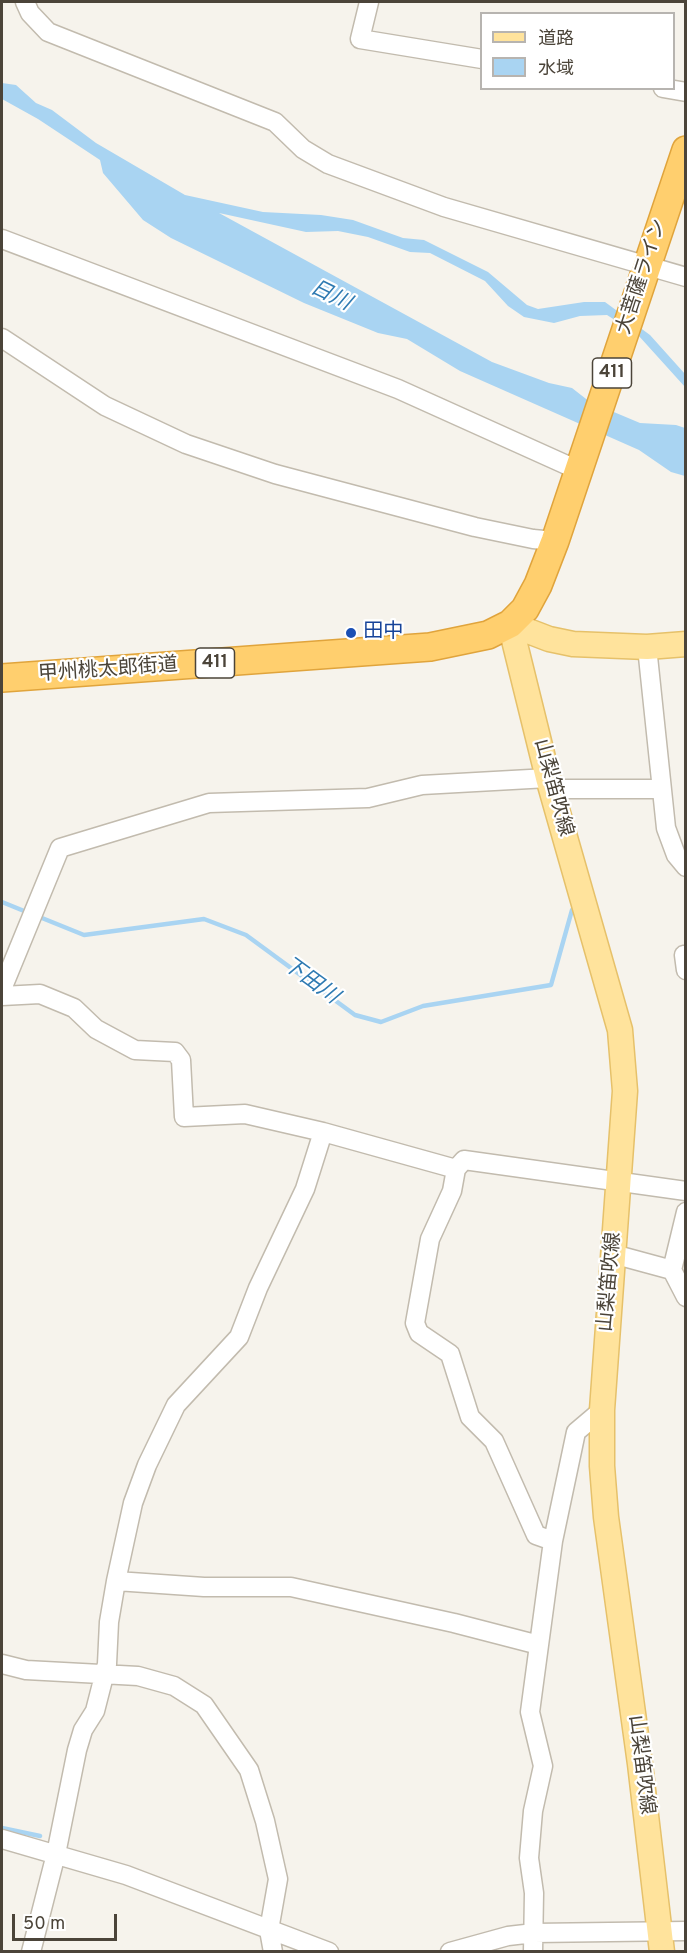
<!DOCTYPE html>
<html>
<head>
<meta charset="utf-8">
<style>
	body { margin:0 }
	#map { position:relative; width:687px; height:1953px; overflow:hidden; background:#f6f3ec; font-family:Overpass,"Noto Sans JP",sans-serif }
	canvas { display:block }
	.frame { position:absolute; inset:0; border:3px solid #4b4439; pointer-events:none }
	.legend { position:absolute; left:480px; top:12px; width:195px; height:78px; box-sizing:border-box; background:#fff; border:2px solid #b7b4b0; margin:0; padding:8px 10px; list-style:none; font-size:18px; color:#4b4439 }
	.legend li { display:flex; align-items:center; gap:12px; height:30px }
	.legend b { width:30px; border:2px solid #b7b4b0 }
	.scale { position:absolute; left:12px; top:1914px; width:105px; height:27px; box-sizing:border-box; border:3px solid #4b4439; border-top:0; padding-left:8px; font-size:18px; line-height:21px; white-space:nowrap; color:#4b4439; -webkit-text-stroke:4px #fff; paint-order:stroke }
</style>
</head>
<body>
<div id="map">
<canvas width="687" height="1953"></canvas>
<div class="frame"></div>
<ul class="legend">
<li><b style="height:8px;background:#ffe39c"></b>道路</li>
<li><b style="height:16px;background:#a9d4f2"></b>水域</li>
</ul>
<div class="scale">50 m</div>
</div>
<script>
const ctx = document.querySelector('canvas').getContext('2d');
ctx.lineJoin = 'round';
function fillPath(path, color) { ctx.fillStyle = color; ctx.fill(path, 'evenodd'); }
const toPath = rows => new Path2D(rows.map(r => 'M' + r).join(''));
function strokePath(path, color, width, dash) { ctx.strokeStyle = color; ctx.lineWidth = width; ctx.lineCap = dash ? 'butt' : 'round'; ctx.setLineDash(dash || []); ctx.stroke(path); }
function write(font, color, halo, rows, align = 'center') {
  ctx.font = font + ' Overpass,"Noto Sans JP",sans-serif'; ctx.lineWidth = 4.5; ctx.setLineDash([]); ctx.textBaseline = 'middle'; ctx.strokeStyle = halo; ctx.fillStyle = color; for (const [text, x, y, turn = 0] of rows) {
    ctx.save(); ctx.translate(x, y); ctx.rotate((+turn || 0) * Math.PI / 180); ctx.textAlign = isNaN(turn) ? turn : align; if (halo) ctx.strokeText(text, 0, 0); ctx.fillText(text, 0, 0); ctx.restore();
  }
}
const water = toPath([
	[2,83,16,85,36,103,52,110,96,143,185,195,263,212,321,215,353,220,403,238,424,240,488,272,527,305,538,309,584,302,605,302,650,335,685,374,685,387,638,335,607,315,580,316,554,323,524,317,508,306,485,281,430,253,410,252,368,237,338,231,306,232,219,213,492,362,549,383,572,388,590,402,640,423,676,425,685,428,685,476,671,472,639,450,460,371,407,339,378,333,304,303,171,238,143,220,103,173,100,160,38,119,2,99]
]);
const stream = toPath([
	[2,902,29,913],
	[37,916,84,935,204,919,246,935,355,1015,381,1022,423,1006,551,985,572,910],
	[2,1828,40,1836]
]);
const minor = toPath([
	[25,2,30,13,48,32,275,122,303,149,328,164,444,207,686,277],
	[369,2,360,39,482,59],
	[663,88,686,92],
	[2,239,398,389,580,471],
	[2,338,105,406,186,444,275,474,475,527,533,539,555,541],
	[647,647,666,828,676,855,686,867],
	[551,789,662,789],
	[684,955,686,970],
	[2,989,60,848,209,803,368,798,422,785,548,778],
	[2,996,40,994,74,1008,96,1029,135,1050,175,1052,181,1060,184,1117,245,1114,323,1132],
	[456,1169,452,1191,430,1239,415,1323,419,1333,450,1354,470,1417,494,1441,536,1535,553,1541],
	[686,1212,672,1270,686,1297],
	[613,1254,672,1270],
	[116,1581,204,1587,291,1587,454,1623,539,1645],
	[2,1664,26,1670,138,1676,174,1686,204,1705,249,1770,265,1821,278,1879,269,1930,273,1952],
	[2,1839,126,1875,329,1952],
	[31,1952,56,1854,77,1750,83,1730,95,1711,107,1664,109,1622,116,1581,133,1503,147,1465,176,1405,239,1337,258,1288,305,1189,323,1132,456,1169,464,1160,686,1191],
	[450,1952,508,1936,534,1933,686,1931],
	[533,1952,534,1893,529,1858,533,1811,543,1766,530,1712,539,1645,553,1541,576,1432,602,1410]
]);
const major = toPath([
	[510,624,548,778,620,1030,625,1091,602,1410,602,1466,606,1517,640,1764,662,1952],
	[510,624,549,639,573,644,647,647,686,644]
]);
const highway = toPath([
	[2,678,430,647,488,635,510,624,525,609,538,585,555,541,686,150]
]);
const markers = [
	[351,633,6,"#1a4fb4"]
];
const shields = [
	[612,373,39],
	[215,663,39]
];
const shieldNames = [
	["411",612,373],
	["411",215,663]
];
const streetNames = [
	["大菩薩ライン",643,277,-72],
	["甲州桃太郎街道",108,671,-4],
	["山梨笛吹線",552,788,75],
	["山梨笛吹線",611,1282,-85],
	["山梨笛吹線",640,1765,83]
];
const transitNames = [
	["田中",363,633]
];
const waterNames = [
	["日川",330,297,26],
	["下田川",310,982,36]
];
fillPath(water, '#a9d4f2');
strokePath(stream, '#a9d4f2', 4.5);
strokePath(minor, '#c2bbae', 21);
strokePath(major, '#e6c16a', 27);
strokePath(highway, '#e0a43c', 30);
strokePath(minor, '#fff', 18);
strokePath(major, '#ffe39c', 24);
strokePath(highway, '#ffcf6e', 27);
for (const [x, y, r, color] of markers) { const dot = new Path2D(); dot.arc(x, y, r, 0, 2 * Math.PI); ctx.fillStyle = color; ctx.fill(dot); strokePath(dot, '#fff', 2); }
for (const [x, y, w] of shields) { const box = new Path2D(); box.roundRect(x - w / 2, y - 15, w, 30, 4.5); ctx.fillStyle = '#fff'; ctx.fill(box); strokePath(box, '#4b4439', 1.5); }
write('bold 18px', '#4b4439', null, shieldNames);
write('20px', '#4b4439', '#fff', streetNames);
write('20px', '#164399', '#fff', transitNames, 'left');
write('italic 21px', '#2e7ab2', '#fff', waterNames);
</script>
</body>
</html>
